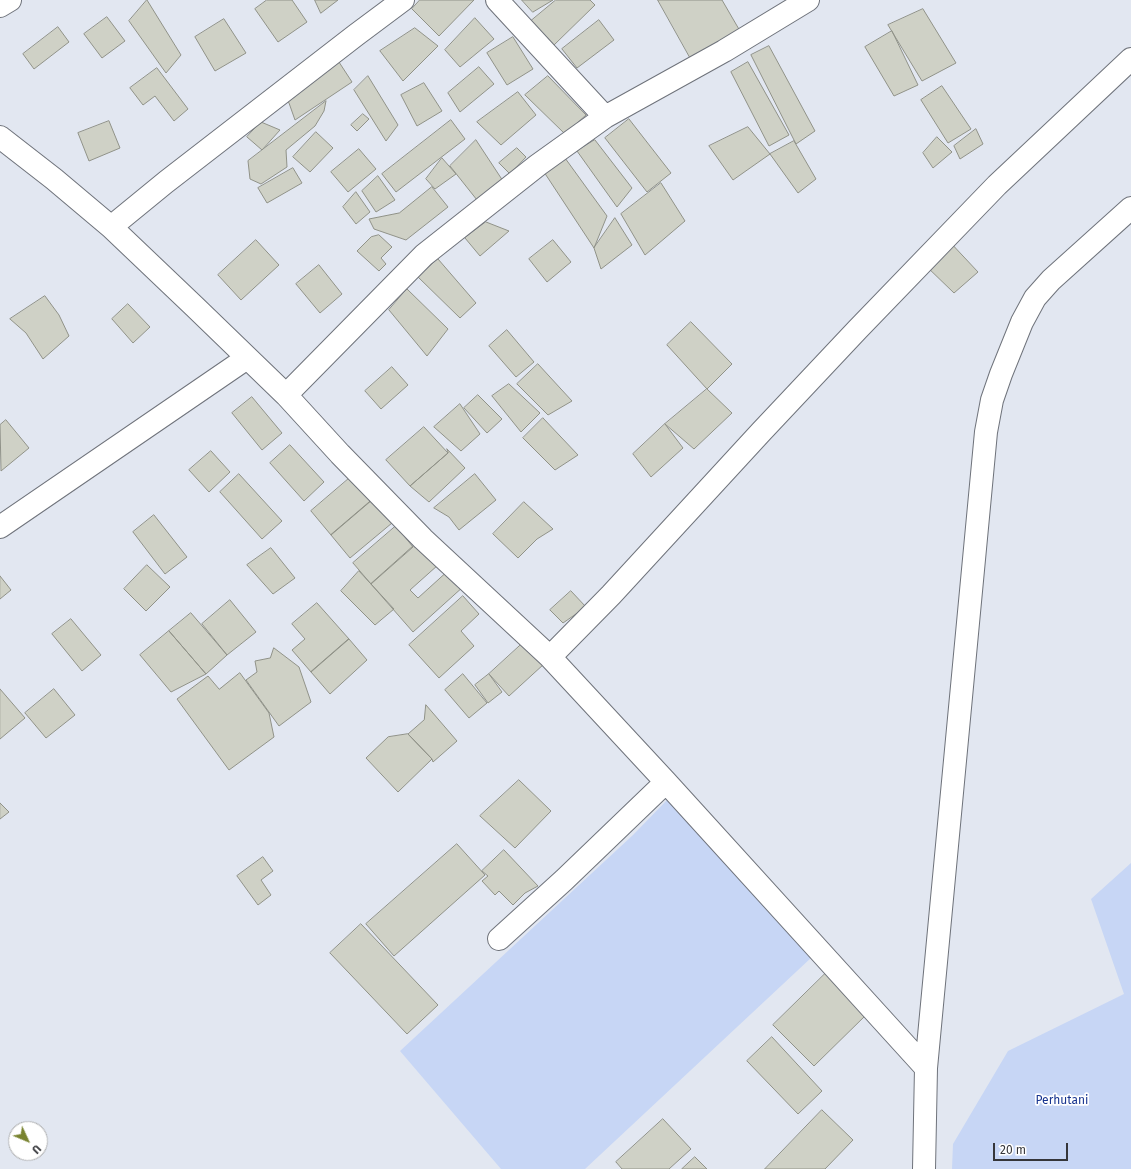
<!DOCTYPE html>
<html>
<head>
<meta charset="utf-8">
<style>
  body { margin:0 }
  #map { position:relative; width:1131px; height:1169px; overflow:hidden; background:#e2e7f1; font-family:"Fira Sans",sans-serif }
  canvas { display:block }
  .north { position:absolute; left:8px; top:1121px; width:40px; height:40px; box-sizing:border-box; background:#fff; border:1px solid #aeafb0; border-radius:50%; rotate:134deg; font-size:11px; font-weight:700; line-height:16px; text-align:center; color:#35363a }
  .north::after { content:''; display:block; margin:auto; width:14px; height:18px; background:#798330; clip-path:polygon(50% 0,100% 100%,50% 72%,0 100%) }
  .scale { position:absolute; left:993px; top:1143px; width:75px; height:18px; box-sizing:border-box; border:2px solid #35363a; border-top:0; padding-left:5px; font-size:12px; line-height:14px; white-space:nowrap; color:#35363a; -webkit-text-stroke:3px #fff; paint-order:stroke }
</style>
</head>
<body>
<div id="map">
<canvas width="1131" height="1169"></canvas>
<div class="north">U</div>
<div class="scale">20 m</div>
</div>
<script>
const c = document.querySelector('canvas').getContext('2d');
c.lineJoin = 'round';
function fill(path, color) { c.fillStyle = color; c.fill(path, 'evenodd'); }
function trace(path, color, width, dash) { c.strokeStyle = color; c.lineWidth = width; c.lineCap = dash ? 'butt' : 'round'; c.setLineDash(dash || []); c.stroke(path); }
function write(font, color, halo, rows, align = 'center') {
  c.font = font + ' "Fira Sans",sans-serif'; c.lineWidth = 3.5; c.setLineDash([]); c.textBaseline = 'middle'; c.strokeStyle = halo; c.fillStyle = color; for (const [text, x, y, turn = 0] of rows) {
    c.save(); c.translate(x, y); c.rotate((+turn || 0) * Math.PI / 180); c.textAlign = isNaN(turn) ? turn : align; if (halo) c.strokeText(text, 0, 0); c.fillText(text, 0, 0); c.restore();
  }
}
const green = new Path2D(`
  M668,799L812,957L585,1169H501L400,1051L633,835Z
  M1131,863V1169H952L953,1144L1008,1051L1124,994L1091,899Z`);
const building = new Path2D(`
  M147,0L181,55L166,73L129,21Z
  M267,0H292L307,22L278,42L255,9Z
  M315,0H338L321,13Z
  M420,0H474L439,36L412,9Z
  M522,0H553L533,12Z
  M556,0H590L595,5L554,45L531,21Z
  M658,0H722L740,31L691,59Z
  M923,9L956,63L922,81L888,25Z
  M107,17L125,41L102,58L84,34Z
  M475,18L494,39L460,67L445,50Z
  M224,19L246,53L215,71L195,37Z
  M599,20L614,40L577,68L562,49Z
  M58,27L69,42L34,69L23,54Z
  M415,28L438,46L403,81L380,51Z
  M892,31L918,85L894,96L865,47Z
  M513,37L533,69L507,85L487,53Z
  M769,46L815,131L796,144L751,55Z
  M337,59L352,82L295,120L289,103L284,95Z
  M748,62L789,135L769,146L731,72Z
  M479,67L494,84L460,112L448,93Z
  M157,68L188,109L174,121L155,96L143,105L130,88Z
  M368,76L398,125L386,141L354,90Z
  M548,76L586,115L565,134L525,95Z
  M424,83L442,111L417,126L401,95Z
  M942,86L971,129L948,143L921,100Z
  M518,92L536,115L501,145L477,122Z
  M326,101L324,111L315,126L286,150L287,167L261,184L250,179L248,161Z
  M363,114L369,119L357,131L351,125Z
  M629,119L671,173L647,192L605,138Z
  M451,120L465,139L396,192L382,174Z
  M109,121L120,148L89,161L78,133Z
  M261,122L280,130L262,150L247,137Z
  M748,127L770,154L733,180L709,146Z
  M976,129L983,144L960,159L954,146Z
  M316,132L333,148L310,172L293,157Z
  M937,137L952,152L933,168L923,153Z
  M476,140L503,181L477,200L450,166Z
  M595,140L632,188L617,207L577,151Z
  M794,141L816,179L798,193L770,154Z
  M517,148L526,157L510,174L499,163Z
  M359,149L376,169L348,192L331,172Z
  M442,158L456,174L435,189L426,179Z
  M565,158L607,216L594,248L544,172Z
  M293,168L302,183L267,203L258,188Z
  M378,176L395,200L376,212L362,191Z
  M661,183L685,221L645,255L621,214Z
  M432,187L448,207L406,240L374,229L369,219L399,213Z
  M356,192L370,212L356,224L343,207Z
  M615,218L632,245L601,269L594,248Z
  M486,222L509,231L480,256L465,238Z
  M379,235L392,247L381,258L386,264L379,271L357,251L371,237Z
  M256,240L279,265L241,300L218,275Z
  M553,240L571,262L547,282L529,259Z
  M948,240L978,272L954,293L924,264Z
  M438,259L476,303L460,318L418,277Z
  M319,265L342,294L320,313L296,284Z
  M407,289L448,329L427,356L389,310Z
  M45,296L59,315L69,336L43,359L26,333L10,319Z
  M128,304L150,327L133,343L112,319Z
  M691,322L732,364L707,389L667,345Z
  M507,330L534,362L516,377L489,346Z
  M538,364L572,401L548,415L517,384Z
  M392,367L408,385L381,409L365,391Z
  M509,384L540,413L521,432L492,396Z
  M707,389L732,413L694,449L665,424Z
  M478,395L502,419L487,433L464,408Z
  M252,397L282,433L262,450L232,413Z
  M460,404L480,434L461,451L434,427Z
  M543,418L578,455L555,470L523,438Z
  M6,420L29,448L1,471L0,425Z
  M665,424L683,448L651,477L633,454Z
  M424,427L448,453L410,486L386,460Z
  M290,445L324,482L304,501L270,463Z
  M447,449L465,468L429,502L410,486L448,453Z
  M211,451L230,472L209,492L189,470Z
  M239,474L282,521L262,539L220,492Z
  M475,474L496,500L459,530L449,517L434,508Z
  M352,476L372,500L331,535L311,511Z
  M372,500L392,523L350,558L331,535Z
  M524,502L553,529L537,539L518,558L493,534Z
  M154,515L187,557L165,574L133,532Z
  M396,526L413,547L371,584L353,563Z
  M418,542L438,565L410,590L418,598L450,569L464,586L413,632L371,584Z
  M271,548L295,578L273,594L247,565Z
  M147,565L170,587L146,611L124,589Z
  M359,571L394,609L375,625L341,591Z
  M0,576L11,590L0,599Z
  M571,591L586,607L563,623L550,610Z
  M463,596L479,614L461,631L474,646L439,678L409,645Z
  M230,600L256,632L227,655L202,624Z
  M317,603L349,639L311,672L292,650L305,639L292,624Z
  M191,613L227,655L206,674L169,631Z
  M71,619L101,655L82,671L52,634Z
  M169,631L206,674L171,692L140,655Z
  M349,639L367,660L330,694L311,672Z
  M524,642L544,664L509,696L489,674Z
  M274,648L299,667L311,702L279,726L246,680L257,672L255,661L270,658Z
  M240,673L269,713L274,737L229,770L177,699L208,676L219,689Z
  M463,674L487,703L469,718L445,690Z
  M489,674L502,692L488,703L475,685Z
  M0,689L25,718L0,739Z
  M54,689L75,715L46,738L25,713Z
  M426,705L457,741L433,762L432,759L408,734L424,720Z
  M408,734L432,759L398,792L366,758L388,737Z
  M519,780L551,811L515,848L480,816Z
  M0,803L9,812L0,819Z
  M457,844L485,875L394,956L366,924Z
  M504,850L538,886L525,893L513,905L499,891L495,895L482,881L488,876L482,871Z
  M263,857L273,871L261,880L271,895L258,905L237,876Z
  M361,924L438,1005L407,1034L330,953Z
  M826,973L867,1014L814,1066L773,1025Z
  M772,1037L822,1091L798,1114L747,1061Z
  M822,1110L853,1140L825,1169H765Z
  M663,1119L691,1149L669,1169H622L616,1162Z
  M695,1157L707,1169H682Z`);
const street = new Path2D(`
  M497,0L605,117
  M0,6L10,0
  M0,137L54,179L111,227L195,307L286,395L340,454L423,539L550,657L666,782L926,1068
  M111,227L166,182L356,35L403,0
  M286,395L424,255L538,165L605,117L724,51L808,0
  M0,527L247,358
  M550,657L611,595L761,432L857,330L997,185L1131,59
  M499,939L564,880L666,782
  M924,1169L926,1068L986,432L992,400L1001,374L1022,322L1035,298L1051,280L1131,208`);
const parkNames = [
  ["Perhutani",1062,1101]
];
fill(green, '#c7d6f5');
fill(building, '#cfd1c6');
trace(building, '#909288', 1);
trace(street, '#6f737b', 24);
trace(street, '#fff', 22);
write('12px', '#17348f', '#fff', parkNames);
</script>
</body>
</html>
